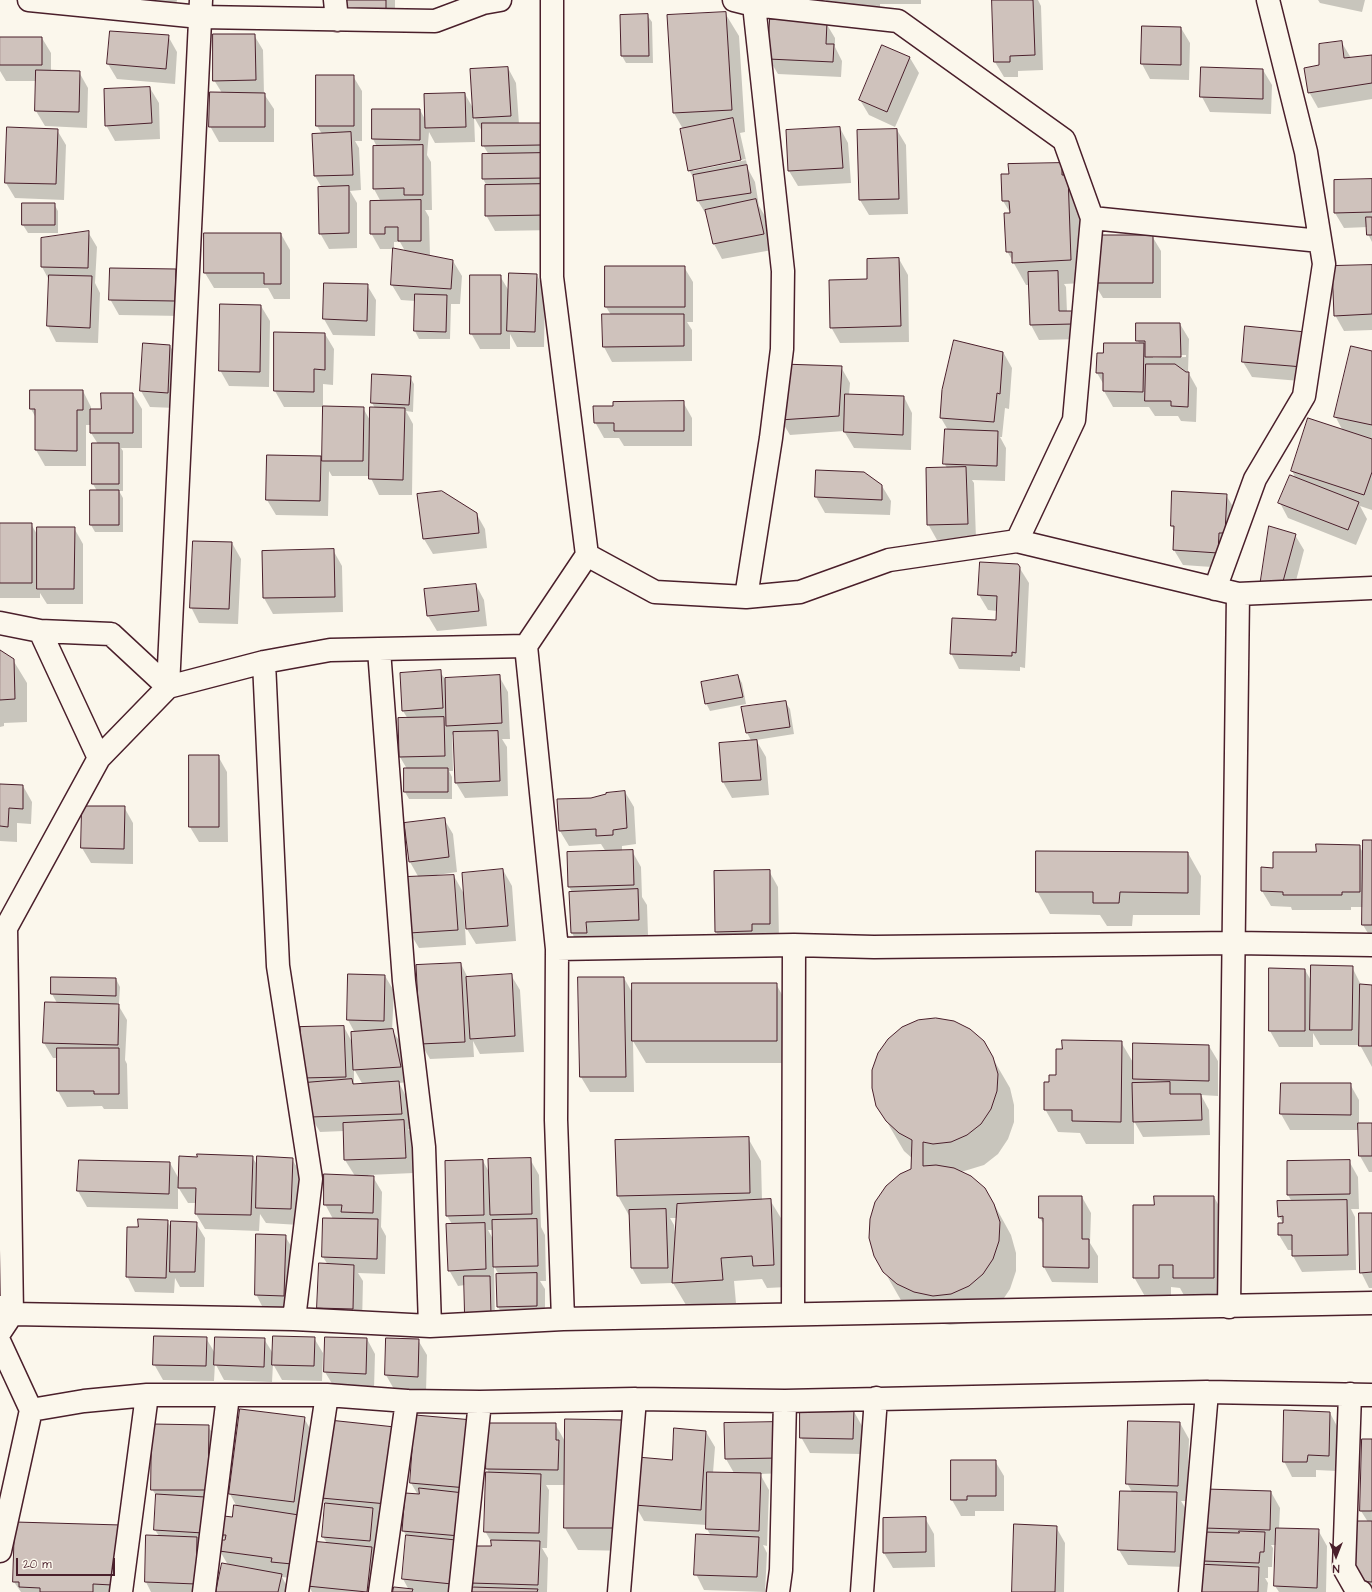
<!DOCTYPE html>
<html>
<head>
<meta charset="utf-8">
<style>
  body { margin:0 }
  #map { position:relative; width:1372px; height:1592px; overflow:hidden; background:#fbf7ec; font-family:"Architects Daughter",sans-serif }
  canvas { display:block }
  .north { position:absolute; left:1316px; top:1536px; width:40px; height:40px; -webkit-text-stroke:3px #fbf7ec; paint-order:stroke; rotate:180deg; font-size:11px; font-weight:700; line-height:16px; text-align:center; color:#4a1f2b }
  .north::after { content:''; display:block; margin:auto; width:14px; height:18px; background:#4a1f2b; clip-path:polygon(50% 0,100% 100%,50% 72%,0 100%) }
  .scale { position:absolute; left:16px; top:1558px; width:99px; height:18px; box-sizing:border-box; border:2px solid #4a1f2b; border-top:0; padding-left:5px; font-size:12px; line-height:14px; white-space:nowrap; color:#4a1f2b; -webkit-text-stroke:3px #fbf7ec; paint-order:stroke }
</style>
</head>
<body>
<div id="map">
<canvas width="1372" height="1592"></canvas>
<div class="north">N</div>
<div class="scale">20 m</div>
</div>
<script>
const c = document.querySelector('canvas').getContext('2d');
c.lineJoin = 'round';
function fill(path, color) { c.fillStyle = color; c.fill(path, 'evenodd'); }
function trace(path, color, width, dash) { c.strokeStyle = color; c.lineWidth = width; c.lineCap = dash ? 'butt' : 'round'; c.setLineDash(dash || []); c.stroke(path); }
const shadow = new Path2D(`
  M147,0H177L175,9L149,4Z
  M343,0H395V26Z
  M826,0H921V4H880V15H835Z
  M993,0H1038L1041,6L1043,70L1018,71V77H1004L995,62Z
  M1318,0H1365L1362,12L1320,3Z
  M725,13L739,36L745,132L740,133L748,169L755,182L759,206L765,216L772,250L722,259L714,244L707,216L698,201L695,181L689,170L683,129L674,113ZM746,159V160L693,171V169Z
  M647,15L652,22L653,63H626L622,56Z
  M826,23L835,38V47L842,61L841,77L778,74L769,59Z
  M1181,28L1190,43L1189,80L1150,79L1142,64Z
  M254,35L263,50L264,94L274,109V142H219L210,126L222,93L214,80Z
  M168,36L177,52L175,84L117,79L108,64Z
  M0,38H42L51,53V72H79L88,88L87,128L45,126L36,111L37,81H6L0,71Z
  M1342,43L1351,58L1372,56V99L1318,108L1309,92L1320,66Z
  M883,47L910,58L919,73L895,127L869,115L860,100Z
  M508,68L516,83L519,124H540L556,230L495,231L486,215L487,186L483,179L489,155L483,145V133L474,117L475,142L435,143L429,132L427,155L431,162L432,210H425L429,217L430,256L453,261L462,276L460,304H451L450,339H419L415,331V301L401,300L392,285L405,251L400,242H394V249H380L371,233L381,202L374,189L377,147L373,139L420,110L426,121L465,94L474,110Z
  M1263,70L1272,85L1271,114L1210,112L1202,97Z
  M353,76L362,91V141H355L359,148L361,190L350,191L357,203V248L329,249L320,233L322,188L315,176L313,135L322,134L317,126Z
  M150,88L159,103L160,139L115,141L106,125Z
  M840,128L848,143L851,183L798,186L789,171L787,131Z
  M57,130L66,145L64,200L15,198L6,183Z
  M897,130L906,145L908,214L869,215L860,200Z
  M1061,164L1081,199L1084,283L1064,284L1066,287L1067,312L1082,339L1039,340L1031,325L1029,285H1026L1007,251L1011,214L1003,201L1010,175Z
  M1372,180V242L1368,234V227L1344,228L1335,213Z
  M23,204H54L58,211V233H28L23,225Z
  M88,232L97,247L95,283L100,293L98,343L56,342L48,326L49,280L42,267V239Z
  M281,234L290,250V299H274L268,288H214L205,273Z
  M1152,236L1161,251V298H1103L1094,283Z
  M899,259L908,275L909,342L840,343L831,327L868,280Z
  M1372,266V330L1344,331L1335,315Z
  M606,267H684L693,282V322H687L692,330V361L612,362L604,347L611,315L606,307Z
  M175,270L184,285L183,316L119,315L110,299Z
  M536,274L545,290L544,347H517L510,334V349H480L471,333L500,276L509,291Z
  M325,284L367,285L376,300L375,336L333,335L324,319Z
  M261,306L270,321L269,387L229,386L220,370Z
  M1180,324L1189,339L1188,372L1197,388L1196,422L1181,421L1178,416H1155L1149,407H1113L1104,391V385L1097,373L1098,354H1104L1140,344L1137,340ZM1186,355V357L1153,358V356Z
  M275,333L325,334L334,349L333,385L323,384V407H284L275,391Z
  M144,344L170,346L179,361L176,408L150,407L141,391Z
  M1315,348L1312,382L1252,377L1243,362Z
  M1003,352L1012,368L1009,409L1005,408L1002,437H1000L1006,448L1005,481L972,480L974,483L976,539L937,540L928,524L947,468L944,463L948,430L941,418Z
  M1372,352V510L1360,506L1367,519L1356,545L1288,518L1280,503L1296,479L1292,471L1343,431L1335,416Z
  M841,367L850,383L849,395L904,397L912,413L911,450L854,448L844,431L790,435L781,420Z
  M410,377L414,384L413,412L406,411L413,424L412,495H379L370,476H332L329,471L328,516L276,515L267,500L320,457L323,462L324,407L363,408L371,422L375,408L372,403Z
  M83,391L91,407V410H102L133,394L142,409V448H121L123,451V491H119L123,498V532H95L91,525L97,491L93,484V444H98L91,433V425H86V466H45L36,450V418L31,409Z
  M683,402L692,418V446H624L619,438H604L595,422L614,407Z
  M817,471L882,486L891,501L890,515L825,513L816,497Z
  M1173,492L1226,495L1235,510L1226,568L1183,565L1174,550L1175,532L1172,526Z
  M418,495L476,513L485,529L487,548L433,554L424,539Z
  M0,524H31L38,536L74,528L83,544V604H47L40,593V598H0Z
  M1295,535L1304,550L1291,600L1270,601Z
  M232,543L241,559L238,624L199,623L191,607Z
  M333,550L342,566L343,612L273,614L264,598L263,552Z
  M1019,567L1029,583L1025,668L1020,667V671L959,669L951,653L997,621V611L988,610L979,595Z
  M476,585L484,600L487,626L437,631L428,616L425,590Z
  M0,651L13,660L27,683V722L4,723V726L0,727Z
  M440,672L445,679L499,676L508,692L510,739H502L507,747L508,796L465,798L456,783L455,738L452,734L453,771H449L452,777V799H409L405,792L407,769L400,757L399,719H408L403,711Z
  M738,676L742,683L746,704L710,711L706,703Z
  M785,702L790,709L794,734L756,740L766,757L769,795L732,798L723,782L720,744L752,742L747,733L743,708Z
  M218,756L227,772L228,842H199L190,827Z
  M0,785L23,786L32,802L31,824L17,823V842L0,841Z
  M625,792L634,807L636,844L622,846V851H632L641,867L642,897L647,905L648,935L594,937L595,948H580L572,933V892L569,887L568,853L606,852L601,844L569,846L560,831L591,799Z
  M124,807L133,823V864L91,863L82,848Z
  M444,819L453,834L457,872L437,875V877L454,876L464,894L503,870L512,886L516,941L476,944L467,929L466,909H464L466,945L419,948L410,933L419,878L410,862Z
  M1372,841V940L1363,925V907H1351V910H1292L1291,907L1271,906L1262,891L1274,869L1317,853L1359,846L1364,854Z
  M1188,853L1201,876L1200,915H1133L1132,926H1107L1100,915L1050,914L1037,891Z
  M769,871L778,887L779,940L725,947L716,932Z
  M461,964L468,978L511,975L520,990L524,1052L480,1054L473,1041L474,1057L430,1059L421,1044Z
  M1352,967L1361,985L1372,986V1067L1360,1045H1320L1313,1033V1047H1279L1270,1031V969L1305,970L1312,982Z
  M385,976L394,991L392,1030L402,1045L409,1082L399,1083L407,1098L410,1129H408L412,1136L414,1173L368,1175V1176L373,1177L382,1192L381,1227L386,1236L385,1274L358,1273L363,1281L362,1324L327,1323L318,1308L328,1265L323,1257L333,1219L325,1204L355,1176L345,1160L344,1131L320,1132L311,1117L303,1078L344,1027L352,1042L355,1033L348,1020ZM354,1069L363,1085H354Z
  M52,978L116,979L120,987L119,1003H117L127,1020L125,1060L127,1064L128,1109H104L102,1106L67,1107L58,1091V1058H53L44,1043L57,1003L52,994Z
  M579,978H624L633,994L776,984L789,1007V1063H646L633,1041L634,1092H590L581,1077Z
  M1121,1042L1134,1064L1209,1046L1218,1061V1096L1201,1095L1209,1110L1210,1135L1143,1137L1134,1121V1144H1086L1080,1133L1058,1132L1045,1109L1050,1083L1057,1076Z
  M992,1057L1010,1088L1014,1105V1122L1008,1139L998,1154L984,1165L961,1172L994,1204L1011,1235L1016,1253V1271L1010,1289L1000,1304L986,1316L969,1323L950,1325L932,1322L902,1302L875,1255L912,1170L913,1159L904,1151L877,1105Z
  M1282,1084H1350L1359,1100V1124H1372V1172H1369L1360,1156V1130H1290L1281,1114Z
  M748,1138L761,1161L762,1201L770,1200L784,1223L787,1287L767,1288L762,1279L734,1281L736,1303L686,1305L673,1283L641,1284L632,1268L631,1219L618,1196L616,1141ZM670,1218H677L676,1232H675L674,1225Z
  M252,1157L258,1166L292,1159L301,1174L300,1225L266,1223L260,1214L259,1231L205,1229L196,1214L197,1203H188L178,1187V1209L87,1207L78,1191L80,1161L170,1163L179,1179L198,1158Z
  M530,1159L539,1175L541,1227L545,1235L546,1281H540L545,1289V1321L507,1322L498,1307L499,1275L494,1266L495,1322L465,1285L458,1286L449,1270L452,1224L447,1216L483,1161L489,1172ZM488,1230H493V1239Z
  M1349,1161L1358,1177L1359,1209H1351L1355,1217L1356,1270L1302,1272L1293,1256V1250H1288L1279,1235L1283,1224L1279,1216L1292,1202L1288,1195Z
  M1082,1197L1091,1213L1090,1243L1098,1256V1283L1052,1282L1044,1267V1225L1040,1218Z
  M1214,1197L1227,1220V1301H1187L1180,1288L1171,1287V1300H1147L1134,1277L1155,1206Z
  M1372,1214V1288H1369L1361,1272Z
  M167,1221L172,1229L196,1223L205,1238L204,1287H180L175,1278L174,1293L135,1292L127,1276L139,1228Z
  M285,1236L294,1251L292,1311L264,1310L256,1294Z
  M206,1338L216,1355L264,1339L274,1355L314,1338L323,1353L322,1381L282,1380L273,1364L272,1382L224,1380L215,1363L214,1381L163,1380L154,1364Z
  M367,1339L375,1354L374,1389L334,1387L325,1372Z
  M387,1339L418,1340L427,1355L426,1392L395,1391L386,1375Z
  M853,1410L862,1426L861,1454L810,1453L801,1437Z
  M1330,1413L1338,1428L1337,1471L1316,1470V1477H1292L1284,1461Z
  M304,1418L317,1441L300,1579L282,1577L290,1592H217L228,1565L220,1551L226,1541L222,1535L233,1519L237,1507L230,1494Z
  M472,1421L461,1592H394L409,1590L403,1579L407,1537L403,1530L418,1495L411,1483Z
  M777,1423L786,1473L760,1474L769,1490L767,1546L763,1545L767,1553L765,1592L704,1590L696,1574L711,1536L707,1529V1525L644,1521L635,1505L634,1551L578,1550L565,1528V1485H546L549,1490L547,1548H542L548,1558L547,1592H472L475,1588L471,1583L491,1547L492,1543L485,1531L489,1473L487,1469V1424H555L566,1443L635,1478L673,1461L706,1432L715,1447L713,1473H734L726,1459Z
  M1180,1423L1189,1439L1187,1501H1181L1186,1509L1184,1567L1128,1565L1119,1550L1132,1492L1127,1483Z
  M208,1426L217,1441L204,1592H151L146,1582L147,1536H159L155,1530L157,1497L152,1489Z
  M394,1428L377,1592H312L308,1585L327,1543L323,1537L326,1504L322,1498Z
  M1372,1440V1592H1361L1368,1522L1361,1511Z
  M952,1461H995L1004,1476V1511H975V1516H961L952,1500Z
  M1271,1492L1280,1508L1279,1529L1318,1530L1327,1546L1326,1592H1279L1275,1586L1277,1545H1271L1273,1548L1272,1567H1268V1578H1265L1268,1583L1267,1592H1198L1207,1566L1204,1560L1208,1533L1205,1528Z
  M925,1518L934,1534L935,1567L893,1568L884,1553Z
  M1056,1527L1065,1543L1064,1592H1013Z
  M134,1549L133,1592H21L14,1582Z`);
const building = new Path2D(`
  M342,0H386V11L342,10Z
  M992,0H1033L1035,55L1010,56V62H994Z
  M726,12L732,110L673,113L667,15Z
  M648,14L649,56H621L620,15Z
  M770,19L827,22L826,44H834L833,62L768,59Z
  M1142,26L1181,27V65L1141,64Z
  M110,31L169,35L166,69L107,64Z
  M213,34H255L256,80L213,81Z
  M0,37H42V65H0Z
  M1342,41L1344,58L1372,55V83L1308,93L1304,68L1319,65V44Z
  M882,45L910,57L887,112L859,100Z
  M508,67L511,116L473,118L470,69Z
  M1201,67L1263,69V99L1200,97Z
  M36,70L80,71L79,112L35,111Z
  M316,75H354V126H316Z
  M150,87L152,123L105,126L104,89Z
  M210,92L265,93V127H209Z
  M465,93L466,127L425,128L424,94Z
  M372,109H420V140L372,139Z
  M733,118L741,160L688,171L680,129Z
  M482,123H541V145L482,146Z
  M7,127L58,129L56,184L5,183Z
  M840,127L843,168L788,171L786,130Z
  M897,129L899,199L859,200L857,130Z
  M351,132L353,175L314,176L312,134Z
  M423,145V195H404V188L373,189V146Z
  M544,153V178L482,179V154Z
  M1062,163V175H1068L1071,260L1012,263V252H1006L1004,213H1010L1009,201H1002L1001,174H1009L1008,164Z
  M747,165L751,193L697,201L693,175Z
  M1372,179V212L1334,213V180Z
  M547,184V215L485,216V185Z
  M349,186V233L319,234L318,187Z
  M756,199L764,234L713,244L705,210Z
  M421,200V241H398V227H385V234H370V201Z
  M22,203H55V225H22Z
  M1366,217H1372V235H1367Z
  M89,231L88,268L41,267V238Z
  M204,233H281V284H264V273H204Z
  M1093,235H1153V283H1093Z
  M393,248L453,260L451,289L391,285Z
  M899,258L901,326L830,328L829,280L867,279V259Z
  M1372,265V314L1334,316L1332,266Z
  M605,266H685V307H605Z
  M110,268L176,269L175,301L109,300Z
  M1058,271L1059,311H1073V324L1030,325L1028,272Z
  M509,273L537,274L535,332L507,331Z
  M49,275L92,276L90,328L47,326Z
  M470,275H501V334H470Z
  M324,283L368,284L367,321L323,319Z
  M415,294L447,295L446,332L414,331Z
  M220,304L261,305L260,372L219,371Z
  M602,314H684V346L603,347Z
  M1136,323H1180L1181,357H1145V341H1136Z
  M1245,326L1306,332L1303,367L1242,362Z
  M274,332L325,333V370L314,369V392L274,391Z
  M954,340L1003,352L1000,394L997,393L994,422L940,418L942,390Z
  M143,343L170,345L168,393L140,391Z
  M1104,343H1144L1143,392L1103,391V373H1096L1097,353H1103Z
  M1351,346L1372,351V425L1334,417Z
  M782,364L842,366L839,416L780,420Z
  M1146,364H1175L1186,372H1189L1188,407L1171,406V401H1145Z
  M372,374L411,376L409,405L371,403Z
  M30,390H83V410H77V451L35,450V409H30Z
  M101,393H133V433H90V409H101Z
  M845,394L904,396L903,435L844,432Z
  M684,401V431H614V423H594L593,406H613V402Z
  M323,406L364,407L363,461H322Z
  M370,407L405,408L403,480L369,479Z
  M1308,418L1372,439V472L1364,495L1291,471Z
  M945,429L998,431L997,466L943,464Z
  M92,443H119V484H92Z
  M267,455L321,456L320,501L266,500Z
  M966,467L968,524L927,525L926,468Z
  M816,470L864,472L882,485V500L815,497Z
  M1290,475L1359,502L1348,530L1278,503Z
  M90,490H119V525H90Z
  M442,491L477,513L479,533L423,539L417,494Z
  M1172,491L1227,494L1225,533H1219L1218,553L1173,550L1174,526H1171Z
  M0,523H32V583H0Z
  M1269,526L1296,534L1282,585L1260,586Z
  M37,527H75L74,589H37Z
  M193,541L232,542L229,609L190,608Z
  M334,549L335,597L263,598L262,551Z
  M980,562L1018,564L1020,567L1016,653L1012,652V656L950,654L952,618L996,620L997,596L978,595Z
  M476,584L479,611L427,616L424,589Z
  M0,650L14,659L15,699L0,700Z
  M441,670L443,708L402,711L400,673Z
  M500,675L502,723L446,726L445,678Z
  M738,675L743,697L705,704L701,682Z
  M786,701L790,727L746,733L741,707Z
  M444,717L445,756L399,757L398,718Z
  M498,731L500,781L455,783L453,732Z
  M757,740L761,780L722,782L719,743Z
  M189,755H219V827H189Z
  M404,768H448V792H404Z
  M0,784L23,785V809L9,808L8,827L0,826Z
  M625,791L627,828L613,830V835L596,836V829L559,831L557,799L591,798L606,794V793Z
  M82,806H125L124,849L81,848Z
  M445,818L449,857L409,862L404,823Z
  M1363,840H1372V925H1362Z
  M1316,844L1360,845V892H1342V895H1283V892L1261,891V867L1273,868V852H1316Z
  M633,850L634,885L568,887L567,852Z
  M1036,851L1188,852V893L1120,892L1119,903H1093V892H1036Z
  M503,869L508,926L466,929L462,873Z
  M770,870V924H752V931L715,932L714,871Z
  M454,875L458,930L409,933L406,877Z
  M638,889L639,920L586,922L587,933H571L569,892Z
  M461,963L465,1042L420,1044L416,965Z
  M1311,965L1353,966L1352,1030H1310Z
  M1269,968L1305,969V1031H1269Z
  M348,974L385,975L384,1021L347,1020Z
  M512,974L515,1036L470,1039L466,977Z
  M51,977L116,978V996L51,994Z
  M578,977H624L626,1077H580Z
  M632,983H777V1041H632Z
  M1360,984L1372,985V1046H1359Z
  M45,1002L119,1004L118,1045L43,1043Z
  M936,1018L954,1021L970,1029L984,1041L993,1057L998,1074L997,1091L991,1109L981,1124L967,1135L951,1142L933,1144L923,1142V1166L936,1165L954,1168L971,1176L985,1188L994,1204L1000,1222L999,1241L993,1259L983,1274L969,1286L951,1294L933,1296L914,1292L897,1284L883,1272L874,1256L869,1238L870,1219L875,1202L886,1186L900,1174L911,1169L912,1140L899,1133L886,1121L876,1106L872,1088V1070L878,1053L888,1039L902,1027L918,1020Z
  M344,1026L346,1077L302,1078L300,1027Z
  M393,1029L401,1067L353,1070L351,1032Z
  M1062,1040L1122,1041L1121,1122L1072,1121V1110H1044V1082H1049V1075H1056V1049H1062Z
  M1133,1043L1209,1045V1081L1133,1079Z
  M57,1048H119V1094H94V1091H57Z
  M352,1079L353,1084L399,1081L402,1114L310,1117L304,1083Z
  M1170,1082V1094H1201L1202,1120L1133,1122L1132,1083Z
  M1281,1083H1351V1115L1280,1114Z
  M404,1120L406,1158L344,1160L343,1123Z
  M1358,1123H1372V1156H1359Z
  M749,1137L750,1193L617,1196L615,1140Z
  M197,1154L253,1156L251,1215L195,1214L196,1188H178L179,1156L197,1157Z
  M257,1156L293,1158L291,1209L256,1208Z
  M531,1158L532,1214L490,1215L488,1159Z
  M79,1160L170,1162L169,1194L77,1191Z
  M483,1160L484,1215L446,1216L445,1161Z
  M1350,1160V1194L1287,1195V1161Z
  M324,1174L374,1176L373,1213L341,1212L342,1205H324Z
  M1039,1196H1082V1239H1089V1268L1043,1267V1218H1039Z
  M1154,1196H1214V1278H1173V1265H1159V1278H1133V1205H1154Z
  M771,1199L774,1265L753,1266L752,1256L721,1258L723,1280L672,1283L677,1204Z
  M1347,1200L1348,1255L1292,1256V1235H1278V1223H1283V1216L1278,1217L1277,1201Z
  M666,1209L668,1268H631L629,1210Z
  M1359,1213H1372V1272L1360,1273Z
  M323,1218L378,1219L377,1259L322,1257Z
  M138,1219L168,1220L166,1278L126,1277L127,1227H138Z
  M537,1219L538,1266L493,1267L492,1220Z
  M171,1221L197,1222L195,1272H170Z
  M485,1223L486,1269L448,1271L446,1224Z
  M256,1234L286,1235L284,1296L255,1295Z
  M319,1263L354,1265L353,1309L317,1308Z
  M537,1273V1306L497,1307L496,1274Z
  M464,1276H490L491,1315L465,1316Z
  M154,1336L207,1337L206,1366L153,1365Z
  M273,1336L315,1337L314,1366L272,1365Z
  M215,1337L265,1338L264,1367L214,1365Z
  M325,1337L367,1338L366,1374L324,1372Z
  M386,1338L419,1339L418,1377L385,1375Z
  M800,1408L854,1409L853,1439L800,1438Z
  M240,1409L305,1417L294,1502L229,1494Z
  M1284,1410L1330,1412L1329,1456L1308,1455L1307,1462H1283Z
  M415,1415L473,1420L467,1488L410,1483Z
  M565,1419L623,1420L622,1528H564Z
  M329,1420L395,1427L387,1504L321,1498Z
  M1128,1421L1180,1422L1178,1486L1126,1484Z
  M777,1422L778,1458L725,1459L724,1423Z
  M486,1423H556V1440H559L558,1470L486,1469Z
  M152,1424L209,1425L208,1490H151Z
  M674,1428L706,1431L701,1510L634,1505L637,1457L672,1460Z
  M1362,1439H1372V1511H1360Z
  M951,1460H996V1496H967V1500H951Z
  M486,1472L541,1474L539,1533L484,1532Z
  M707,1472L761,1473L759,1531L706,1529Z
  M419,1488L464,1493L460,1536L402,1531L405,1493L419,1494Z
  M1206,1489L1271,1491L1270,1530L1204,1528Z
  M1120,1491L1177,1492L1175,1552L1118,1550Z
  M156,1494L205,1497L203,1533L154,1530Z
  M325,1503L373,1508L370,1541L322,1537Z
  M234,1505L299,1515L292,1564L271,1562L272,1558L219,1551L221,1540H225L226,1535H221L224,1516L232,1517Z
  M926,1517V1552L883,1553V1518Z
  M1355,1521H1372V1582L1354,1581Z
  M15,1522L121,1525L120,1571H112V1585L93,1584V1592H40V1588L19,1587V1582H13Z
  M1014,1524L1057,1526L1055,1592H1012Z
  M1276,1528L1319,1529L1317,1588L1274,1586Z
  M1239,1531L1265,1532L1264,1552H1260L1259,1563L1203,1561L1204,1532L1239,1533Z
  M696,1534L759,1537L757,1577L694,1575Z
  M146,1535L197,1537L196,1584L145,1582Z
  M406,1535L456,1540L452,1584L402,1579Z
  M491,1540L540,1541L538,1585L470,1583L471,1546H491Z
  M311,1541L372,1547L367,1592L307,1586Z
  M222,1563L282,1574L278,1592H216Z
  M1198,1564L1259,1567L1258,1592H1197Z
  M394,1587L413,1589L412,1592H393Z
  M471,1587L538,1589L537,1592H471Z`);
const street = new Path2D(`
  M29,0L200,17L435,21L483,3L500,0
  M335,0L337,20
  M734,0L754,5L898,21L1064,140L1092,218L1320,241
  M1017,541L1074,420L1092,218
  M587,555L655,592L746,597L800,592L889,560L1017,541L1238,594
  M1215,589L1255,479L1304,396L1324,264L1306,152L1268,0
  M746,597L771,438L782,349L783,271L754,5
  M0,623L40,631L111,634L168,687
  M40,631L99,758
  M379,650L404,981L424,1147L430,1326
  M264,662L278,966L311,1179L294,1319
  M168,687L201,0
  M557,949L794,945L874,947L1234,943L1372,945
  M0,1307L12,1314L294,1319L430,1326L563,1319L556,1120L557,949L526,646
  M1229,1307L1238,594L1372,588
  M793,1313L794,945
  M563,1319L1372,1303
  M0,1332L12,1314L6,928L99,758L168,687L264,662L330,650L526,646L587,555L552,277V0
  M0,1343L31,1410L0,1551
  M1350,1394L1344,1568L1357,1591L1361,1592
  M31,1410L84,1401L147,1395H327L407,1401L480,1402L635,1399L785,1401L1207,1392L1372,1395
  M121,1592L147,1395
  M204,1592L228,1396
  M297,1592L327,1395
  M380,1592L407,1401
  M460,1592L480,1402
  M619,1592L635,1399
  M778,1592L781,1570L785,1401
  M862,1592L876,1398
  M1190,1592L1207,1392`);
fill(shadow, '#0003');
fill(building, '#cfc2bc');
trace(building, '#4a1f2b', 1);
trace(street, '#4a1f2b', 25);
trace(street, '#fbf7ec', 22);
</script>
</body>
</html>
